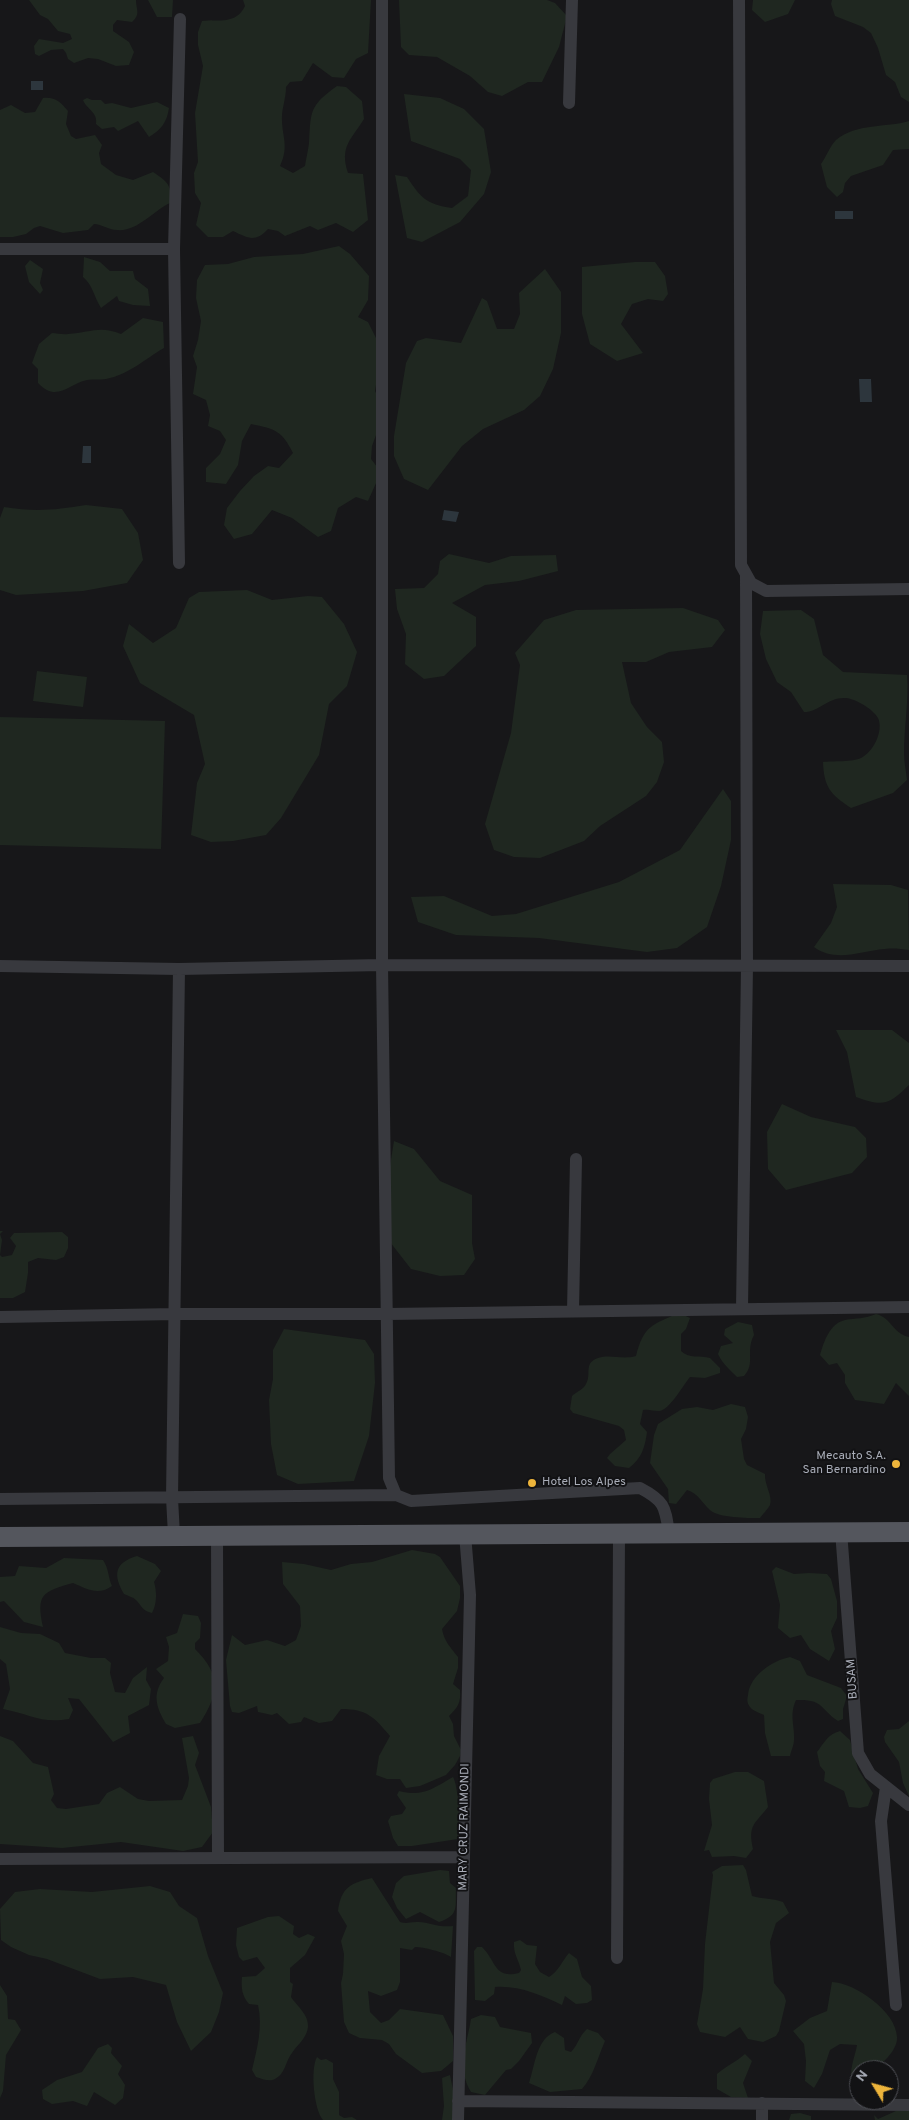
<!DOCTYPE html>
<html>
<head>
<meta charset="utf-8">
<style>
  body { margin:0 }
  #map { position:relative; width:909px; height:2120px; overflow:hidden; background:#171719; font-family:Overpass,sans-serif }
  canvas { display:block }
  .north { position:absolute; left:849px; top:2060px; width:50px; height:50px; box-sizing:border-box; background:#121214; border:1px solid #4f5056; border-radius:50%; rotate:307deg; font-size:14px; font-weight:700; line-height:20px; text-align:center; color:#aaaeb9 }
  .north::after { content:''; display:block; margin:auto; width:18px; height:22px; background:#edb43b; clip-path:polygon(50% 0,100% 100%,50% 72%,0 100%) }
</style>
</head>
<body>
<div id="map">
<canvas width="909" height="2120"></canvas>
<div class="north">N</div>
</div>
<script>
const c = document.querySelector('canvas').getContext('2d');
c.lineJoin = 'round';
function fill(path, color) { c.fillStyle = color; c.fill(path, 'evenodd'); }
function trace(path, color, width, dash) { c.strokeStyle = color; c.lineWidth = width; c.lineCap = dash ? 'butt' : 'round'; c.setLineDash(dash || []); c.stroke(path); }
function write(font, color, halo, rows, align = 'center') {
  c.font = font + ' Overpass,sans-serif'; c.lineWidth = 4; c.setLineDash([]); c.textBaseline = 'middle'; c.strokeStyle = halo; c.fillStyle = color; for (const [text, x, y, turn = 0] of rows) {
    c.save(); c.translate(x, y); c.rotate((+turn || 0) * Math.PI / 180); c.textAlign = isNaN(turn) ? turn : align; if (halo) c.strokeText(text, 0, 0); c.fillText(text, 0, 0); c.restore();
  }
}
const green = new Path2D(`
  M29,0H136C136,10 141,14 132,22L117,20L113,25V31L129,42L134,52L129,65L116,66L98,59L88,58L74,63L68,59L66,53L63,49L51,50L39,56L35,54L34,46L39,39L63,43L72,39L70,34L58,31L48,19L40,15Z
  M148,0H173L172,17H157Z
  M243,0H371L368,53L356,59L344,78L332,77L313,63L302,81L290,82L286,87C286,97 283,105 282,115C281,136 290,145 280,166L293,173L305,166C306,159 308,151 309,143C311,111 309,106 337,86L346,87L362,101L364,119C352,139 339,146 348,173L363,174L368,220L353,232L336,223L318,230L310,226L285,236L278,231L268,229C255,243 248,238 233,231L223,237H208L196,225L201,203L195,193L194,173L198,162L195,113L203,66L198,45V32L202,21C219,19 236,25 245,6Z
  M399,0H547L555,3L567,16L559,47L542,82H528L502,96L488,92L470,76L437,57L409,55L401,47Z
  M753,0H795L788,14L765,22L752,10Z
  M832,0H909V102L901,97L895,82L886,75L878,48L871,33L863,27L835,16L831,4Z
  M404,94L440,98L464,109L484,129L491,172L484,194L460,222L422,242L407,238L395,175L407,177C421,198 426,204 452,208L468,196L471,170L460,159L411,141Z
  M43,98C56,97 60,102 68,111L66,124L71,136L76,139L95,135L102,145L99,153L101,164L116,175L133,180L153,172C168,182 172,185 170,203C153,211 137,232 117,230C108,230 102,224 94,224L88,230L63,233L40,226L34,228L26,234L13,237H0V110L11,105L25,113L35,112Z
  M87,98L92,100H101L105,104L112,103L131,108L157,102L169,108C167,122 161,130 149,137L138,121L118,131L114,127L102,129L96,124C98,112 87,110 83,100Z
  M909,121V149L893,150L883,165L851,176L845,183L843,192L837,197L827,187L821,164C826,157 830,146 836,140C857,123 885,128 909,121Z
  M339,246L350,254L369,276L368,300L358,317L368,322L376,338L381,355L375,391L381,403L379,427L372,446L371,459L381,472L368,501L356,497L338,508L331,531L318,537L292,518L272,510L252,534L234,539L224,525L227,508L240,491L254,476L268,466L279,468L293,453C282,431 276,429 251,424L242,441L238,465L226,484L206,482V468L220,454L226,440L220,431L208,426L210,415L206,400L193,394L197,367L193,356L198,340L201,321L196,298L197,280L205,265L228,264L254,257L303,254Z
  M84,257L100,262L110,271H133L135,279L148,289L150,306L133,305L119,301L117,296L101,308C94,297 93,285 83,277Z
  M30,260L43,269L40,283L43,290L40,294L29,282L25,266Z
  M635,262H655L665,276L668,294L663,301L648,299L632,304L621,324L643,353L617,361L590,344L582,314V267Z
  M545,269L561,292V333L553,369L540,396L524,410L483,429L462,446L428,490L404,479L394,456V436L406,363L417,341L426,338L461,343L482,298L487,301L497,329H514L520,314L519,293Z
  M143,318L163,322L164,348C145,359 128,375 106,379C100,380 93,379 87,380C68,384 57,403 38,383V369L32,363L39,344L52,333C57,333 63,335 68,334C90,333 99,325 121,334Z
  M86,505L122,509L138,533L143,560L127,583L83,591L16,595L0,590V518L4,507C35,512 56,510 86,505Z
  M449,554L489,563L511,556L556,555L558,571L519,581L485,585L452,603L476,617V646L444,676L424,679L405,664L406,634L397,609L395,589L424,588L438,574L440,561Z
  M247,590L272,600L308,596L322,597L344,624L357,652L347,686L329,704L319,755L281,818L266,835L233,841L211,842L191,835L197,783L205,764L194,715L140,683L123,646L129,624L153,643L176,628L189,598L199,592Z
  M683,608L718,620L725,630L712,647L669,652L646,662H622L631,703L647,727L662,742L664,762L657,782L646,796L600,826L584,841L540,858L514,857L494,850L485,824L511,733L520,665L515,653L544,620L576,610Z
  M801,610L814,619L823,655L843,672L907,675C909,701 904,727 904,753C904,762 906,771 907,780L893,793L851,808C830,794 824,787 823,762C832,761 853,762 861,758C873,752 884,731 878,718C873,709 856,699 846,698C827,697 820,712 804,712L791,692L777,682L766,659L760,634L763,611Z
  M37,671L87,677L83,707L33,701Z
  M0,717L165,721L161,849L0,845Z
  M723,789L731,801V840L721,886L707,927L677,948L647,952L539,938L456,935L418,922L411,897L444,896L492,916L516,914L619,882L680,850Z
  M833,884L891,885L908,890L909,950C901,949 893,948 885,949C860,951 836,963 814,947L831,923L837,907Z
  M836,1030H892L909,1043V1085C889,1105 883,1107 856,1097L847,1052Z
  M782,1104L811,1117L855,1127L866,1138L867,1157L852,1173L786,1190L768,1169L767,1132Z
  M394,1141L414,1149L440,1181L472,1195V1243L475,1259L464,1275L440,1276L411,1269L390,1242L384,1203Z
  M0,1231H3L0,1234L2,1240L0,1255L2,1257L12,1255L16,1246L10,1238L14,1233L62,1232L68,1237V1248L64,1257L56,1260L38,1258L28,1262V1273L25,1292L13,1298H0Z
  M679,1313L690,1318L686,1329L681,1334V1351C689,1359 700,1355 710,1358L720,1368V1373L705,1378L690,1377C684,1384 669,1411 659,1411C653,1411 649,1409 643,1410L640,1424L647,1432C645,1447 642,1458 629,1468L615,1466L607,1458L610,1454L626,1440L624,1430L619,1426L573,1413L570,1409L572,1396C576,1392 584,1389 586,1384C592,1374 583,1363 598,1358C611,1354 622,1360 636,1356C644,1325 652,1325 679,1313Z
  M876,1314C892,1318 892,1333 909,1337V1396L896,1383L884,1404L855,1400L845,1383V1375L837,1363L829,1365L820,1355C824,1342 829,1324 845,1320C856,1318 865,1319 876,1314Z
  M738,1322L752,1325L754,1335C745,1352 756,1363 744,1376L737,1377C730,1370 722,1363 718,1354L721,1346L733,1343L724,1335L725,1329Z
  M284,1329L365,1340L374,1354L375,1383L369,1436L354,1481L298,1484L277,1475L271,1444L269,1400L273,1379V1350Z
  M731,1404L745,1407L748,1417L746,1429L741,1439L744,1459L747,1465L765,1474C764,1484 773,1496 770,1505C768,1509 762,1515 760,1518C747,1518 719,1518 710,1510C702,1503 698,1493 687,1490L676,1504L669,1503L668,1489L650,1463L654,1435L658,1424L682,1409L697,1407L713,1410Z
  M412,1550L435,1554L440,1557L460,1586V1598L457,1611L442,1629C444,1641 451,1648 458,1657V1668L453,1684L460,1690C461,1703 458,1707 449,1716L453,1724L454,1736L461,1750L460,1756L455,1765L446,1775L420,1786L406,1788L400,1779H387L376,1775L379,1756L390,1736C374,1717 367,1709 341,1709L332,1721L319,1723L304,1717L301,1722L289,1724L277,1713L272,1715L258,1712L257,1706L239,1713L232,1712L230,1706L226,1660L232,1635L245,1645L267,1640L285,1646L296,1640L301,1626L300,1606L283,1584L282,1562L304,1564L331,1570L351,1564L372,1562Z
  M137,1556L155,1564L161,1571L154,1582C157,1592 157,1604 152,1613C142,1611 142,1606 136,1600C133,1597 128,1596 124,1594C113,1575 114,1563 137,1556Z
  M64,1558L103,1560C109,1569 108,1577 112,1586C98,1596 87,1589 73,1583C42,1592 36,1594 43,1627L24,1622L4,1601L0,1602V1577L15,1576L19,1566L46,1568Z
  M776,1567L794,1574L809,1573L827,1574L831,1579L837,1601V1618L831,1631L835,1649L829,1661L810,1649L801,1635L790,1638L778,1628L780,1605L772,1571Z
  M183,1614L198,1616L201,1623L200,1638L195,1643V1649C221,1674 219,1694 200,1723L175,1728L166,1724C156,1707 152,1694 164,1678L156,1669L168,1661L169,1647L166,1637L177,1633Z
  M0,1627L21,1633L40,1634L59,1643L65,1653L91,1658H105L111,1663L110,1673L115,1692L125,1693L133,1678L147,1667L146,1680L151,1689L149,1705L128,1716L130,1733L113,1742L79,1699L68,1698L73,1710L69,1719C41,1724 30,1714 3,1709L10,1689L6,1664L0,1659Z
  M790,1657L800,1661L807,1675L841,1688L847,1696L843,1709V1719L838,1721C819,1708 824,1699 796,1700C789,1715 795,1726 794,1740C794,1745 791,1751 790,1756H771L765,1733L764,1715C760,1713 753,1711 750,1707C747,1703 747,1700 748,1695C750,1676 771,1661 790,1657Z
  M909,1721V1796L903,1783L899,1762L885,1742L884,1737L887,1730L899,1729Z
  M840,1731L850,1740L858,1769L873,1793L868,1806L860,1808L849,1807L844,1791L824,1781L825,1772L820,1766L817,1752C824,1743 828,1734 840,1731Z
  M0,1736L13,1741L33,1763L48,1767L54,1794L51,1800L57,1808L66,1809L99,1804L107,1793L120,1787L138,1799L149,1801L182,1800L188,1786L189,1778L182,1738L193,1736L199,1753L195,1765L211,1807L213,1832L202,1847L183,1851L121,1842L62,1848L0,1844Z
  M735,1772H748L764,1781L768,1807C754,1825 748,1825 753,1849L746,1858L734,1856L712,1857L709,1850L704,1851L712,1825L709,1799L710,1783L713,1779Z
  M453,1777C458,1785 460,1820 462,1832L458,1839L412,1846H398L393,1838L388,1821L391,1816L402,1814L406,1808L397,1795L399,1791C423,1797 432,1789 453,1777Z
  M743,1865L746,1870L752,1896C763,1899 772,1898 783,1902L789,1913L776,1923L770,1942L774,1983L784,1995L786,2001L779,2031L776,2036L763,2042L748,2039L740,2027L725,2037L700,2032L697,2024L703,1989L705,1944L713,1875L712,1872L722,1866Z
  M440,1870L449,1871L450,1883L456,1888C455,1906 460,1915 439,1922L420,1912L406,1919L397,1908L392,1897L396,1883L404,1876Z
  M372,1878L400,1922C407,1924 409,1922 416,1922C429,1921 436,1928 453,1926L451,1957C444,1952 423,1947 415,1947L412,1950L400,1948V1982L397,1990L381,1996L368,1991L370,2012L381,2023L389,2020L400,2009L443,2015L453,2036V2061L441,2071L422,2073L396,2054L389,2044L382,2040L360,2038L349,2033L344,2022L341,1983L343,1974L344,1954L341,1941L347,1926L338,1911C341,1887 351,1883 372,1878Z
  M150,1886L170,1892L179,1906L197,1918L208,1956L223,1993L219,2012L211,2032L191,2051L177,2022L166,1985L133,1977L100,1979L47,1959L29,1955L11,1947L1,1940L0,1909L15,1892L40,1889L92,1892Z
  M279,1916L294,1926L293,1934L299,1938L308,1934L315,1937L305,1955L290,1968V1982L293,1984L291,1997C297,2006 309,2015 308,2027C307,2038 297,2045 292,2053C285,2062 286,2073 275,2079C270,2082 262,2079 256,2077L252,2070C257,2049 263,2027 258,2005L249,2004C242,1996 241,1988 242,1977L256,1976L265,1968L257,1957L243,1961L239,1957L236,1945L237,1928L268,1917Z
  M520,1940L527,1945L537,1946L535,1964L540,1972L549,1977C558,1972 562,1961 569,1953L577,1959L582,1977L591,1986L592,2000L587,2003L576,2004L565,1996L562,2005C541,1995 518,1985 495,1987L494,1994L485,2001L475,2000L474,1951L477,1947H482C497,1962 494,1979 519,1973L521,1970C519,1960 513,1954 514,1942Z
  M832,1982C855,1983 896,2011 897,2037C898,2046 889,2057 882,2063L883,2070H859V2089C844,2078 855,2059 857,2045L840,2044L830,2050L822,2074L814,2088L805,2081L806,2061L804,2044L793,2031L810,2018L827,2011Z
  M0,1985L7,1996L8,2019L15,2020L21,2030L6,2055L3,2091L0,2098Z
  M481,2015L495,2017L500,2027L531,2033L532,2043L519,2061L511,2069L506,2070L485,2095L471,2092C456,2067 467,2045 471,2019Z
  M587,2029L598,2033L605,2041C597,2059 594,2075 582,2089L550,2092L529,2083C535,2066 536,2039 555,2032L564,2038L565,2050L571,2052C578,2045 579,2036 587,2029Z
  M108,2044L112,2048L111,2053L122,2066L118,2074L125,2085L123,2098L115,2105L94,2092L87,2106L73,2101L52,2104L43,2099L42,2090L57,2080L82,2072L98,2048Z
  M745,2054L752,2061L743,2083L748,2098L731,2097L717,2089V2074C726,2066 736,2062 745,2054Z
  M317,2057L321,2060L326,2059L333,2063V2079L339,2092V2115L344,2118L352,2117L357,2120H323C314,2110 310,2069 317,2057Z
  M450,2075L453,2090V2120H442L444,2106L442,2078Z
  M896,2111H909V2120H875L874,2115L878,2119Z
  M800,2113L811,2116V2120H789L791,2114Z`);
const water = new Path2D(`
  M31,81H43V90H31Z
  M835,211H853V219H835Z
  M859,379H871L872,402H860Z
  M83,446H91V463H82Z
  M444,510L459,512L456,522L442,520Z`);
const minor = new Path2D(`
  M382,0V965L389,1478L396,1495L411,1501L640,1488C665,1501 665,1507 669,1533
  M739,0L741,565L751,583L766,591L909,589
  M569,103L572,0
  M0,249H174
  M179,563L174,249L180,19
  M0,966L179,969L382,965L909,966
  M742,1308L747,966L746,575
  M573,1311L576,1159
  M0,1317L176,1314H388L909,1307
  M0,1499L396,1495
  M841,1531L858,1753L870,1774L909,1805
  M174,1535L172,1498L179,969
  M217,1535L218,1858
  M886,1787L881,1821L896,2005
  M0,1859L464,1857
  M617,1958L619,1534
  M458,2101L909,2105
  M458,2120L470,1595L465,1534
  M762,2120V2103`);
const primary = new Path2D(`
  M0,1537L909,1532`);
const markers = [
  [896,1464,5,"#edb43b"],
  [532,1483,5,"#edb43b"]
];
const poiNames = [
  ["Mecauto S.A.",886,1457],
  ["San Bernardino",886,1471],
  ["Hotel Los Alpes",542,1483,"left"]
];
const streetNames = [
  ["BUSAM",853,1679,-94],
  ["MARY CRUZ RAIMONDI",465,1827,-89]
];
fill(green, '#1f2720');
fill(water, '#2d363d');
trace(minor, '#38393e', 12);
trace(primary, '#54565d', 20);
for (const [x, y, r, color] of markers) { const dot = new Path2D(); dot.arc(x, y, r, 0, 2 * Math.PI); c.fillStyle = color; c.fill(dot); trace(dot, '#121214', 2); }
write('12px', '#aaaeb9', '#121214', poiNames, 'right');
write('12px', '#aaaeb9', '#121214', streetNames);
</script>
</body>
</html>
